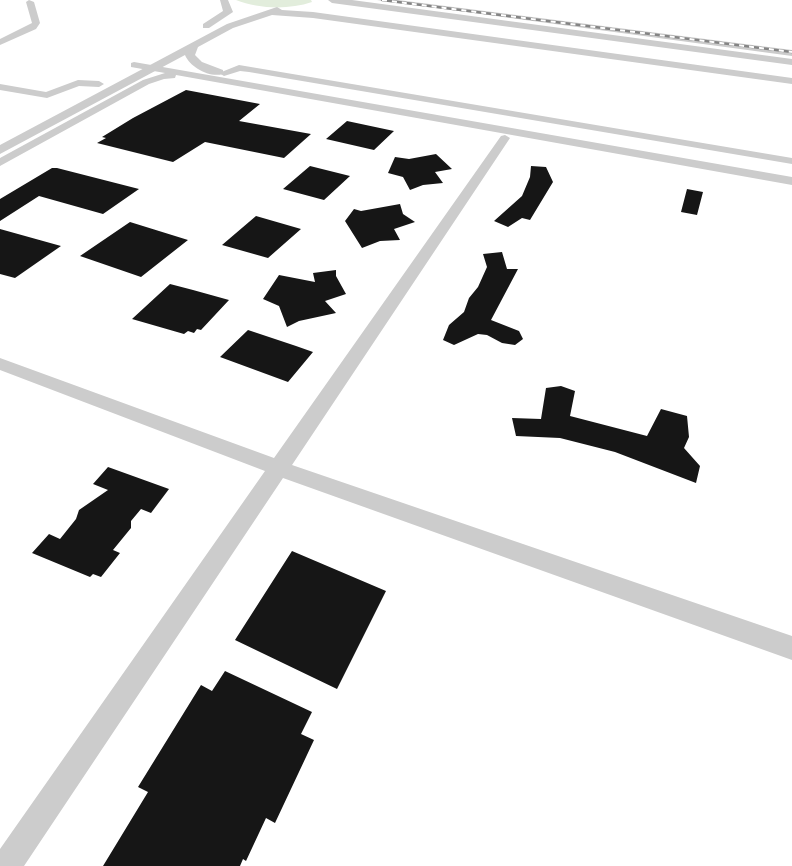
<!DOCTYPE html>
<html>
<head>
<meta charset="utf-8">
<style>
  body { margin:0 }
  canvas { display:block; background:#fff }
</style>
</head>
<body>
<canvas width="792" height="866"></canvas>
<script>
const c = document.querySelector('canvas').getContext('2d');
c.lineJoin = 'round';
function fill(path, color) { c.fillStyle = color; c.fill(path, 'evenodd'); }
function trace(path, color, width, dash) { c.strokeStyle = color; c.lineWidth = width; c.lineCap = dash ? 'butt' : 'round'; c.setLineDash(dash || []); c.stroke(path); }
const green = new Path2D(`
  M236,0H311L312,2C288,10 259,9 236,0Z`);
const building = new Path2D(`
  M186,90L260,104L239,121L311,134L284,158L205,142L173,162L97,143L106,138L102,137L133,118Z
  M347,121L394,131L374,150L326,139Z
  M436,154L452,169L435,172L443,183L423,185L410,190L403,177L388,173L395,157L409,159Z
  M310,166L350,176L324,200L283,189Z
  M531,166L546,167L553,182L530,220L522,218L508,227L494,221L522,196L530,177Z
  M52,168H57L139,189L103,214L39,196L0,221V199Z
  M687,189L703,192L697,215L681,212Z
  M400,204L403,214L415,222L394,229L400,240L380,241L362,248L345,221L354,209L361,211Z
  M256,216L301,229L268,258L222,245Z
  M130,222L188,240L141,277L80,256Z
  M0,229L61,246L15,278L0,274Z
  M502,252L507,269H518L491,320L519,331L523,339L515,345L502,343L487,335L478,334L454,345L443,340L449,325L464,312L469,298L478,287L487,267L483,254Z
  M336,270V276L346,294L325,301L336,313L299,321L287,327L279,306L263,299L279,275L315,282L313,273Z
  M170,284L193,290L229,300L201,330L197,329L194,333L188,331L184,334L132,319Z
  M248,330L296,346L313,352L288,382L220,357Z
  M561,386L575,391L570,416L647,436L661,409L687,416L689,437L684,448L700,466L696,483L615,452L560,438L516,436L512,418L541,419L546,388Z
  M108,467L169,489L151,513L141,509L131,521V528L113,550L120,553L101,577L93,574L90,577L32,553L49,534L60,539L76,519L79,510L108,490L93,484Z
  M292,551L386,591L337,689L235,640Z
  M225,671L312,712L301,734L314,740L275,823L266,818L246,861L243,859L240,866H103L148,792L138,787L201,685L212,691Z`);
const minor = new Path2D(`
  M29,0L34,2L40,23L36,29L0,45V39L32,23L26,2Z
  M377,0H398L792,50V56Z
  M134,62L792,177V185L176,75L175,78L164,79L149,84L0,166V158L143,80L165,73L131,67V63Z
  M239,65L792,158V164L249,72L240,71L224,76L219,73Z
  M78,80L99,81L104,84L99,87L79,86L47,98L0,90V84L46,92Z
  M505,135L510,138L292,465L792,636V660L283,478L24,866H0V849L265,471L0,370V358L274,458L501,136Z`);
const tertiary = new Path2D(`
  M220,0H228L233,12L209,28H203V24L223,11Z
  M328,0H352L792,59V65L332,3Z
  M277,7L282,10L313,12L792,78V84L313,18L272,15L233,28L198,47L195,55L202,62L223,70V74C209,78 190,67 185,55L0,154V145L227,24Z`);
const rail = new Path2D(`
  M382,0L792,52`);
fill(green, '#e2eddc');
fill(building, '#161616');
fill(minor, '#ccc');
fill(tertiary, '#ccc');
trace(rail, '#848484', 2.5);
trace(rail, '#fff', 2, [5]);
</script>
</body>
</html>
